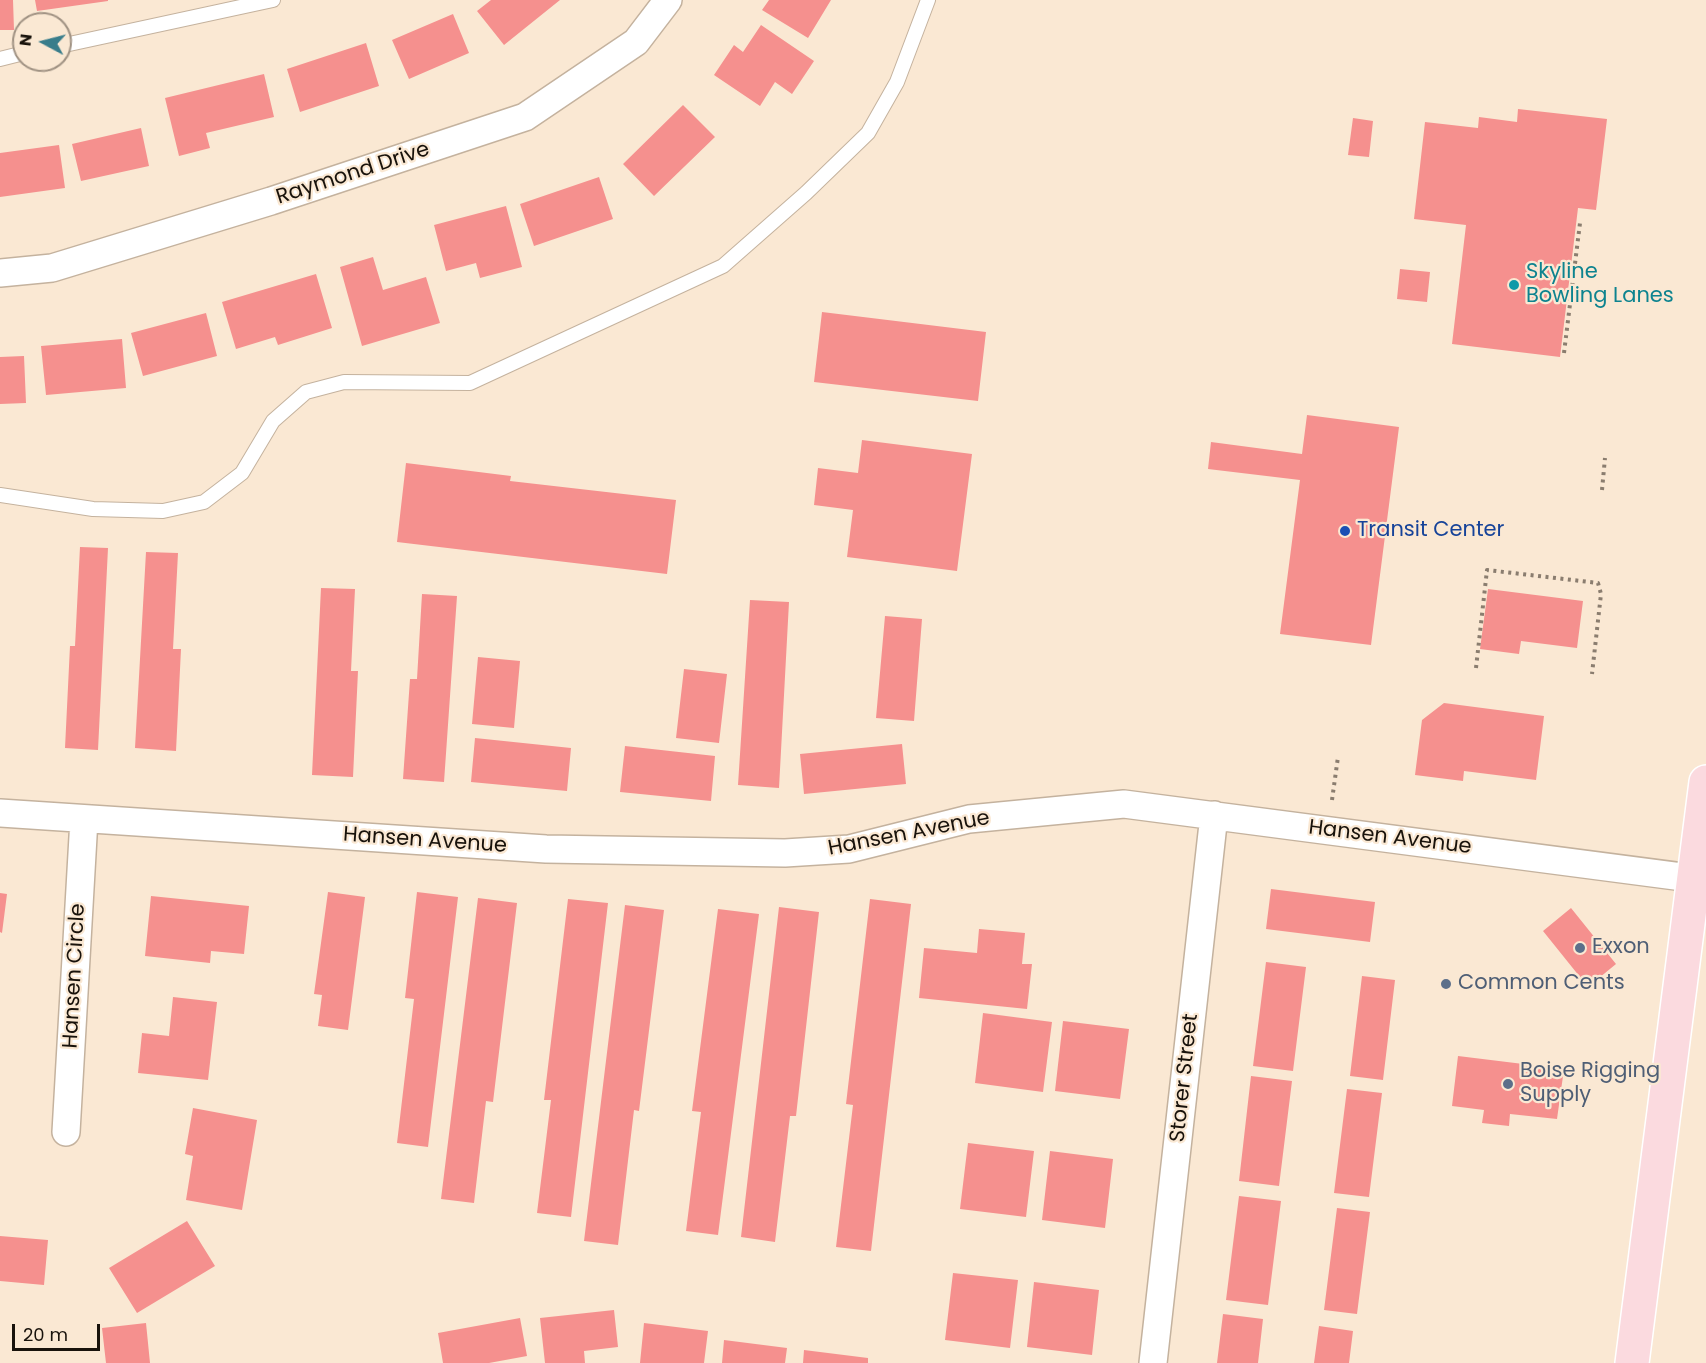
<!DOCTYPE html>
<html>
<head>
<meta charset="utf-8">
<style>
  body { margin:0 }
  #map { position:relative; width:1706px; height:1363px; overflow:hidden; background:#fae8d3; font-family:Poppins,sans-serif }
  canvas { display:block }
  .north { position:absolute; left:12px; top:12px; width:60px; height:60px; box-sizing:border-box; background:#fae8d3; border:2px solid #a09283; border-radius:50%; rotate:277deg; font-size:16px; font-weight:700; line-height:24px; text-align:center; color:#18120b }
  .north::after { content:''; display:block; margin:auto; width:21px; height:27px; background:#397d8b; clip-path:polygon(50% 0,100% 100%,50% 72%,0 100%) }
  .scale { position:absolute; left:12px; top:1324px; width:88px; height:27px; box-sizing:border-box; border:3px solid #18120b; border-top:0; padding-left:8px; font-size:18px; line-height:21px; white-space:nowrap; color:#18120b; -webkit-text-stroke:4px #fae8d3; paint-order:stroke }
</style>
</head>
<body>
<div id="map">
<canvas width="1706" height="1363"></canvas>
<div class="north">N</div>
<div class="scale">20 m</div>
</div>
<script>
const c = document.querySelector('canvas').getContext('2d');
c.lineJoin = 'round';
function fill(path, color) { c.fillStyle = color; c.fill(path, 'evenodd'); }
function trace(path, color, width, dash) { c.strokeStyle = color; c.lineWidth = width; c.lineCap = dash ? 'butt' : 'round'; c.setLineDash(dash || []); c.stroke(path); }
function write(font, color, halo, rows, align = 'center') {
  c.font = font + ' Poppins,sans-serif'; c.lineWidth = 4.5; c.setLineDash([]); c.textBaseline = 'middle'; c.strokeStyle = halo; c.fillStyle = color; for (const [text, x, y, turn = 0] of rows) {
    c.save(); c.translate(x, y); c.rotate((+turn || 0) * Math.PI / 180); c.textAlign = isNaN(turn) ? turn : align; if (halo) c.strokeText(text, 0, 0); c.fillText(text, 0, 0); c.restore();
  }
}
const building = new Path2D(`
  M0,0H13L14,30H0Z
  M35,0H108V1L37,11Z
  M491,0H560L504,45L477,11Z
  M769,0H831L808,38L762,10Z
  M453,14L469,53L409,79L392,40Z
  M761,25L814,61L792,94L775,82L760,106L714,75L734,45L743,52Z
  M366,43L379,86L300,112L287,69Z
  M264,74L274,117L206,133L210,148L179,156L165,98Z
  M683,105L715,137L654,196L623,164Z
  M1518,109L1607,119L1596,210L1578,208L1560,357L1452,344L1466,225L1414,219L1425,122L1478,128L1479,117L1517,122Z
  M1353,118L1373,121L1369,157L1348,155Z
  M141,128L149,166L81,181L72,144Z
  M59,145L65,188L0,197V153Z
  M599,177L613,219L534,246L520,204Z
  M506,206L522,267L480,278L476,263L446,271L434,225Z
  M373,257L383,290L426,277L440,323L362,346L340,267Z
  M1400,269L1430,272L1427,302L1397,299Z
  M316,274L332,328L278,345L275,337L236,349L222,302Z
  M822,312L986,332L978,401L814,382Z
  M206,313L217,356L143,376L131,333Z
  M122,339L126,388L46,395L41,346Z
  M24,356L26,403L0,404V357Z
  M1307,415L1399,427L1371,645L1280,634L1300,480L1208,469L1211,442L1302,454Z
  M862,440L972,454L957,571L847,557L853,510L814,505L818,468L858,473Z
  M406,463L511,476L510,481L676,500L667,574L397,542Z
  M80,547L108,548L98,750L65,748L70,646H75Z
  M146,552L178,553L173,649H181L176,751L135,748Z
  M321,588L355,589L351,671H358L353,777L312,775Z
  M1488,589L1583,601L1577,648L1521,641L1519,654L1480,649Z
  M422,594L457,596L444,782L403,779L410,679H417Z
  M750,600L789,602L779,788L738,785Z
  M885,616L922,619L914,721L876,718Z
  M478,657L520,661L514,728L472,724Z
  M684,669L727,674L719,743L676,738Z
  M1444,703L1544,716L1536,780L1464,771L1463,781L1415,775L1422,720Z
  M475,738L571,748L567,791L471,782Z
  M902,744L906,784L804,794L800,754Z
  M625,746L715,756L711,801L620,792Z
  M1271,889L1375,902L1370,942L1266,929Z
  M328,892L365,897L348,1030L318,1026L322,995L314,994Z
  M417,892L458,897L428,1147L397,1143L414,999L405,998Z
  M0,893L7,894L2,933L0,932Z
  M151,896L249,906L244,954L211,951L210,963L145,956Z
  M478,898L517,903L493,1102L486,1101L474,1203L441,1199Z
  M568,899L608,903L571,1217L537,1213L551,1100H544Z
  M870,899L911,904L871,1251L836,1247L853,1105L846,1104Z
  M625,905L664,910L639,1111L634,1110L618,1245L584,1241Z
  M779,907L819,912L796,1116H790L775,1242L741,1237Z
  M1571,908L1616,964L1588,987L1543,931Z
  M718,909L759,914L718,1235L686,1231L701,1112L692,1111Z
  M979,929L1025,933L1022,964H1032L1027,1009L919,998L924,948L977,953Z
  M1266,962L1306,967L1293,1071L1253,1066Z
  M1362,976L1395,980L1383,1080L1350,1076Z
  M173,997L217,1002L208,1080L138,1073L142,1033L169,1036Z
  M983,1013L1052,1022L1043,1092L975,1083Z
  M1063,1021L1129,1029L1120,1099L1055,1091Z
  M1458,1056L1564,1069L1557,1119L1510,1114L1509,1126L1482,1123L1484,1110L1452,1106Z
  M1251,1076L1292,1081L1279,1186L1239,1181Z
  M1347,1089L1382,1093L1369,1197L1334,1193Z
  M193,1108L257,1120L242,1210L186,1200L193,1156L185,1154Z
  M968,1143L1034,1151L1026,1217L960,1209Z
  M1050,1151L1113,1159L1105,1228L1042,1220Z
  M1239,1196L1281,1201L1268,1305L1226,1300Z
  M1337,1208L1370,1212L1357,1314L1324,1310Z
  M187,1221L215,1266L137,1313L109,1268Z
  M0,1236L48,1240L44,1285L0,1281Z
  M953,1273L1018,1280L1010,1348L945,1340Z
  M1034,1282L1099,1290L1092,1355L1027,1347Z
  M614,1310L618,1347L584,1351L585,1363H545L540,1318Z
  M1223,1314L1263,1319L1258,1363H1217Z
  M520,1318L527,1356L489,1363H443L438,1333Z
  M146,1323L150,1363H106L102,1328Z
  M644,1323L708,1331L704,1363H640Z
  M1319,1326L1353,1331L1349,1363H1314Z
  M724,1340L787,1348L785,1363H722Z
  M804,1350L868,1358V1363H803Z`);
const path = new Path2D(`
  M1564,353L1580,223
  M1602,490L1605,458
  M1476,668L1487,570L1598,583L1601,594L1592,674
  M1332,800L1338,757`);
const service = new Path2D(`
  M60,46L273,0
  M0,59L24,53
  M0,495L93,509L163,511L204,502L242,473L273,421L306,392L344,382L470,383L723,266L806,193L868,133L897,82L928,0`);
const minor = new Path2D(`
  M0,273L52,268L271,201L525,117L636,42L668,0
  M0,813L546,849L785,853L849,849L969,819L1124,804L1706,880
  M66,1132L84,819
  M1153,1363L1214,815`);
const primary = new Path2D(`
  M1632,1363L1706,782`);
const markers = [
  [1514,285,6,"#0f9aa8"],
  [1345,531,6,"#1a4fb4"],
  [1580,948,6,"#5c6f8a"],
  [1446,984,6,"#5c6f8a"],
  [1508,1084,6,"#5c6f8a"]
];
const streetNames = [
  ["Raymond Drive",353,174,-18],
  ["Hansen Avenue",909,834,-11],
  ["Hansen Avenue",1390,838,7],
  ["Hansen Avenue",425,841,4],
  ["Hansen Circle",75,976,-87],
  ["Storer Street",1185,1078,-84]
];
const cultureNames = [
  ["Skyline",1526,273],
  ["Bowling Lanes",1526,297]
];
const transitNames = [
  ["Transit Center",1357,531]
];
const serviceNames = [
  ["Exxon",1592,948],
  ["Common Cents",1458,984],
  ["Boise Rigging",1520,1072],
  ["Supply",1520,1096]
];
fill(building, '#f5908e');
trace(service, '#c4b29e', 16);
trace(minor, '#c4b29e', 30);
trace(primary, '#fff', 36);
trace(path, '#8a7d6f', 4, [3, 4.5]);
trace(service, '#fff', 14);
trace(minor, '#fff', 27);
trace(primary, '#fbdadf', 33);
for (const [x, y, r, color] of markers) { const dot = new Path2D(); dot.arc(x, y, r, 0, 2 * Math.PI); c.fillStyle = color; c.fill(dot); trace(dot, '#fae8d3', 2); }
write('21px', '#18120b', '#fae8d3', streetNames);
write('21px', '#0d838f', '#fae8d3', cultureNames, 'left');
write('21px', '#164399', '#fae8d3', transitNames, 'left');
write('21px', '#4e5e75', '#fae8d3', serviceNames, 'left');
</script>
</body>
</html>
